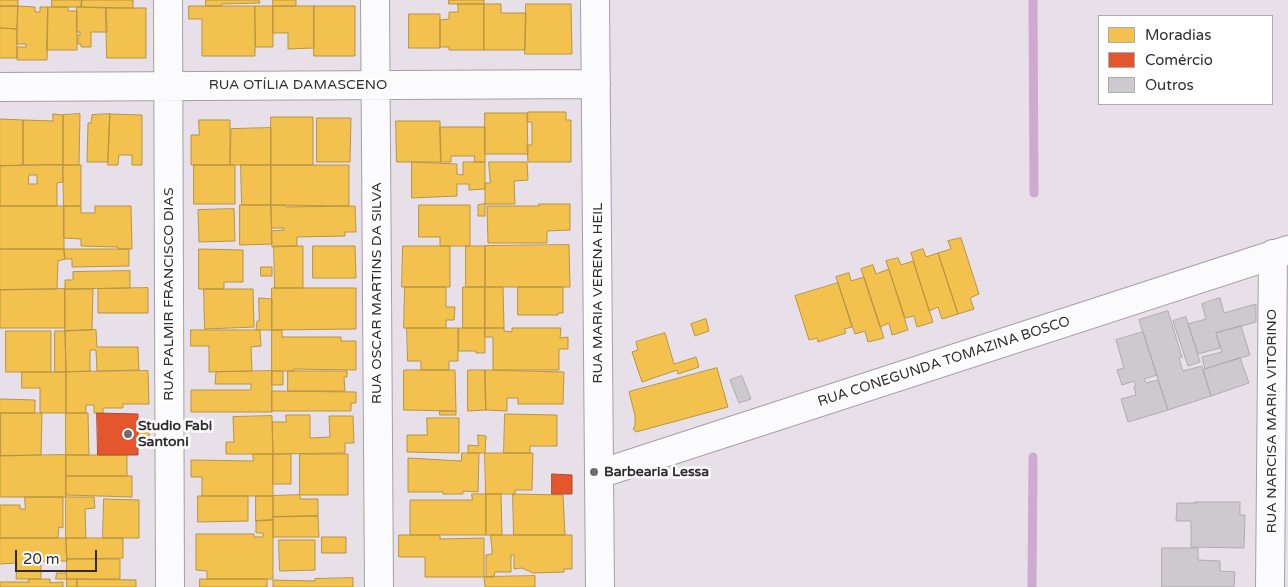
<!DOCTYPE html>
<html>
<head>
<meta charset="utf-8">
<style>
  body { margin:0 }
  #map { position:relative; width:1288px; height:587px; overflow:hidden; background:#e7e0e8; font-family:"Varela Round",sans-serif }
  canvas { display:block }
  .legend { position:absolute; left:1098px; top:15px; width:175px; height:90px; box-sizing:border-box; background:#fff; border:1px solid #acabad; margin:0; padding:6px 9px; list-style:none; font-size:15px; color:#302c31 }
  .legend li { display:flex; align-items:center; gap:10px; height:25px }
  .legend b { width:25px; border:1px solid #acabad }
  .scale { position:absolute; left:15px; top:550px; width:82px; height:22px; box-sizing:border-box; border:2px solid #302c31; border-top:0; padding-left:6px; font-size:15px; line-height:18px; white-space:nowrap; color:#302c31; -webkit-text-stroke:4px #fff; paint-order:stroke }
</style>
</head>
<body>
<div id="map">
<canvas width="1288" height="587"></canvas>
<ul class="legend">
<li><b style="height:14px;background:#f2c14e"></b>Moradias</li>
<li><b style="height:14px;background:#e4572e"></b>Comércio</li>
<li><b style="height:14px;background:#cec9cf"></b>Outros</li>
</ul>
<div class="scale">20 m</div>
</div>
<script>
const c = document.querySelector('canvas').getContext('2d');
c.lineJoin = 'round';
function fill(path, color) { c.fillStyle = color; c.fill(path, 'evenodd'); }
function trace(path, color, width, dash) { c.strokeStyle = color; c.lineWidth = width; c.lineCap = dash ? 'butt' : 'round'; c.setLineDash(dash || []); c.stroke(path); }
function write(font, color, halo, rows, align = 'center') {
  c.font = font + ' "Varela Round",sans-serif'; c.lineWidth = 5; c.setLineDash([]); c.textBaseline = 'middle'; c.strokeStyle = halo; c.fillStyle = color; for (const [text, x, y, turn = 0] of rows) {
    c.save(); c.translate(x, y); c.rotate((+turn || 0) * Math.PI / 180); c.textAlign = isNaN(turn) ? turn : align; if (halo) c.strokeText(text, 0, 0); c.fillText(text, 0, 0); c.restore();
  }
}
const homes = new Path2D(`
  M0,0H18V6H0Z
  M52,0H82L81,7H52Z
  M82,0H133V8L81,7Z
  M206,0H259L260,3L222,4V6H206Z
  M273,0H296V6H273Z
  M449,0H484V4H449Z
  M458,4H484V50H449V47H440V20L449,19V12H458Z
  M484,4H501V13H526L525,50H484Z
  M526,4H571L572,54H525Z
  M0,6H18L17,29L0,28Z
  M18,6L35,7V12H40V7H48L47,60H17V47H26V44H17Z
  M189,6H255V56H202V19H189Z
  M255,6H273V47H256Z
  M273,6H314V48L288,49V33H273Z
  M314,6H355V56H314Z
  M48,7H68V11H77V50H47Z
  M77,7L106,8L107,32H91V47H81V44H78V35H80V32H77Z
  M106,8H146V58H107Z
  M409,14H440V48H409Z
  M0,28L17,29V58H0Z
  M528,112H566V120H571V162H528L527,145H532V122H528Z
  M485,113H527L528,154H485Z
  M53,114L63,115V165H23V120L53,121Z
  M80,114L79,165H63V115Z
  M110,114L108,162H87L88,123H91L92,115Z
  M110,114L142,115V165H132V155H119L118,165H108Z
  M271,117H313V165H271Z
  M317,118H351L350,162H317Z
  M0,119L23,120V165L0,166Z
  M199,120H230V165H191V135H199Z
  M396,121H440L441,162H397Z
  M440,127H485V162H474L475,156H451V162H441Z
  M271,128V165H230L231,129Z
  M412,162L457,164V174L463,175V162H485V189L469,190V184H457V196L412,198Z
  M489,162H527L528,180L514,181L515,204H485V183H490Z
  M63,165V182L57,183V206H0V166ZM29,175H37V184H29Z
  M63,165H81V206H64Z
  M194,165H235V204H194Z
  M241,165H271V205H242Z
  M271,165H349V206L271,205Z
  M485,204V216H478V205Z
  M539,204H570V230L547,231V243H488L487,206H539Z
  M240,205H271L272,244L240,245Z
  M271,205H285L286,207L355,206L356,232H345V236L297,237V246L272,247L271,231L284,230V228H272Z
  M419,205H470V246H440V237H419Z
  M0,206H64V249H0Z
  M64,206H81V213H95V206H131L132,249H118V247L81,246V239L64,238Z
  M234,209L235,241L199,242L198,210Z
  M961,238L979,294L970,298L974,309L958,314L938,253L951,249L948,241Z
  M569,245L570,287H485V246Z
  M274,246H303V288H275Z
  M313,246H355L356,278H313Z
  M403,246H450V287H402Z
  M466,246H485V287H466Z
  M0,249H64L65,259L58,261L57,289L0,290Z
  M64,249H129V266L72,267V259H65Z
  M199,249L243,250V282H224V289H199Z
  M923,249L926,257L938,253L958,314L942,319L938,307L929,311L911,253Z
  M898,258L901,265L913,261L933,322L917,327L914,316L905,318L886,261Z
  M873,265L876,274L889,269L908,330L892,335L889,323L880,327L861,269Z
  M261,267H272V276H261Z
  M130,271V288L65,289V280H73V272Z
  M849,273L851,281L864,277L884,338L868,342L865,331L855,334L836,277Z
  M838,283L852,327L844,329L846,333L818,342L817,338L809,340L795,296Z
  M405,287H446V307H455L454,320H446V328H404Z
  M463,287H485V328H463Z
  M485,287H503L504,328H485Z
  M518,287H563V313H558V315H518Z
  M148,288V313H98V289Z
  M272,288H356V329L272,330Z
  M65,289V328H0V290Z
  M65,289H93L92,330L65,331Z
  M204,289H253L254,327L205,329Z
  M259,298L272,299V330H256L257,321H259Z
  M706,319L709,331L695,336L691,324Z
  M407,328H458V361H449V370H421V361H408Z
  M459,328H485V353H476V351H459Z
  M485,328H504V331L512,332V328H561L560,338L568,337V349H559V370H493V337H485Z
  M96,330L97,347H138L139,370L97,371L96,350H90V371L66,372L65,331Z
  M191,330H260L261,346L251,347L252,371L209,372V346H191Z
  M272,330H282V337H341V341H356V370L294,369V371H272Z
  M6,331H51V372H6Z
  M55,331H65L66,372H55Z
  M665,333L674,364L696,357L699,367L678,374L677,370L642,382L632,352L638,350L636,342Z
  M717,368L728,407L636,432L633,429L635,426V415L629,392Z
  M404,370H455L456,411L404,410Z
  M468,370H485L486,410L468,411Z
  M485,370L564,372L563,404H518V398H507V411L486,410Z
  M148,371L149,404H123V408H103V414L94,413V405H86V413H66V372Z
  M272,371V412H191V390H251V384H215L216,372Z
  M272,371H283V385H272Z
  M288,371H347V377H344L345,391H288Z
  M22,372H66V413H40V388H22Z
  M272,391L356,392V403H351V411H272Z
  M0,399L35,400V413H0Z
  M440,411H456V415H440Z
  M1,413H42L41,455L1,456Z
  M66,413H88L89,455H66Z
  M505,414L557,415V446H530V453H504Z
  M286,415H310V438L330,437L329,416H353L354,443H345V453L273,454L272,422H286Z
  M272,416L273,454H226V442H234L233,417Z
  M427,418H459V453L407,452V435H427Z
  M138,423H149V438H138Z
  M478,435L486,436L485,453H468V445L478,446Z
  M462,453H479L478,492L463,491V494H443V492H408V458L461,461Z
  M485,453H533L532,490H515V494H486Z
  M253,454H273V496H202V477H191V460L253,461Z
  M273,454H291V484H273Z
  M300,454H348V495H300Z
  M66,455V497H0V456Z
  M66,455H127V476H66Z
  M66,476H132V497L66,495Z
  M472,494H486V535H410V500H472Z
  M486,494H501L502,535H486Z
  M513,494L563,495L565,535H514Z
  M300,495V499H318V516L273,517V496Z
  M198,496H248V521L198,522Z
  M256,496H273V520L256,521Z
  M25,497H63V528L59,527L58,538H0V505H20V509H25Z
  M66,497H94L95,508L85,509L86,538H66Z
  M104,499L139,500V538H103Z
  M318,516L319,537H273V517Z
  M273,520V579H207V571L196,570V534H254V537H263V533H256V521Z
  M399,535H440V539L484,538V577H425V557H399Z
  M491,535H572V569H564V572L533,573L522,568L514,569V555H511V572H495L494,577H486V555L492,554Z
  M322,537H346V553H322Z
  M0,538H66L67,561H41V579H16L17,563L0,564Z
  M66,538H123V558L67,559Z
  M279,540H315V570L280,571Z
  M67,559H120V579H67Z
  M57,573H66L67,579H56Z
  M535,576V587H485L484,577Z
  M353,578V587H273V580L315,581V579Z
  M28,579H50V583L63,582V587H0V582H29Z
  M67,579H77V587H67Z
  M77,579L136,580V587H77Z
  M200,579H267V587H200Z`);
const shops = new Path2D(`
  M97,413L138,414V455H98Z
  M552,474L572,475V494H552Z`);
const stream = new Path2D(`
  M1033,0L1034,193
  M1032,587L1033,457`);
const building = new Path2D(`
  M1220,298L1224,313L1256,304V322L1216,333L1220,348L1198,354L1188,324L1206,319L1202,304Z
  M1168,311L1182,357L1179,358L1183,371L1202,366L1211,396L1168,410L1139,320Z
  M1186,317L1200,362L1188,366L1173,321Z
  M1241,326L1250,355L1205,369L1202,357L1222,352L1216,333Z
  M1143,332L1157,375L1144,379L1146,383L1158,380L1168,410L1128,422L1121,399L1136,395L1134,387L1136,386L1134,381L1122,385L1117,370L1124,368L1116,340Z
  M1240,358L1249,383L1211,396L1203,370Z
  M742,376L751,399L739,403L730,380Z
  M1195,502H1240V515H1245L1244,548L1191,547V521H1176L1177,503H1196Z
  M1162,548H1198V560L1220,561V571L1235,572L1234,587H1162Z`);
const minor = new Path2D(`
  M168,0L170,587
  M375,0L379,587
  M595,0L600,587
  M0,87L596,84
  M599,474L1288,250
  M1270,587L1273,254`);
const markers = [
  [128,434,5,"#706b71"],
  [594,472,5,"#706b71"]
];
const streetNames = [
  ["RUA OTÍLIA DAMASCENO",298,85],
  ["RUA OSCAR MARTINS DA SILVA",377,293,-90],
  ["RUA MARIA VERENA HEIL",598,293,-90],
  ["RUA PALMIR FRANCISCO DIAS",169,294,-90],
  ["RUA CONEGUNDA TOMAZINA BOSCO",944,362,-18],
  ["RUA NARCISA MARIA VITORINO",1272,421,-90]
];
const poiNames = [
  ["Studio Fabi",138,426],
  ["Santoni",138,442],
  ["Barbearia Lessa",604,472]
];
fill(homes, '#f2c14e');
trace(homes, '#b89445', 1);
fill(shops, '#e4572e');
trace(shops, '#ae4a2f', 1);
trace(stream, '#ceaad1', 9);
fill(building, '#cec9cf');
trace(building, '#b1abb1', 1);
trace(minor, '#a5a0a5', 30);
trace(minor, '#fbfafc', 28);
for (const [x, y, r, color] of markers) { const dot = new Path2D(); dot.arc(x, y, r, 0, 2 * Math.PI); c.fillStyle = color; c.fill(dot); trace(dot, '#fff', 2); }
write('14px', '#302c31', '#fff', streetNames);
write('bold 14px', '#302c31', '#fff', poiNames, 'left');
</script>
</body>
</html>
